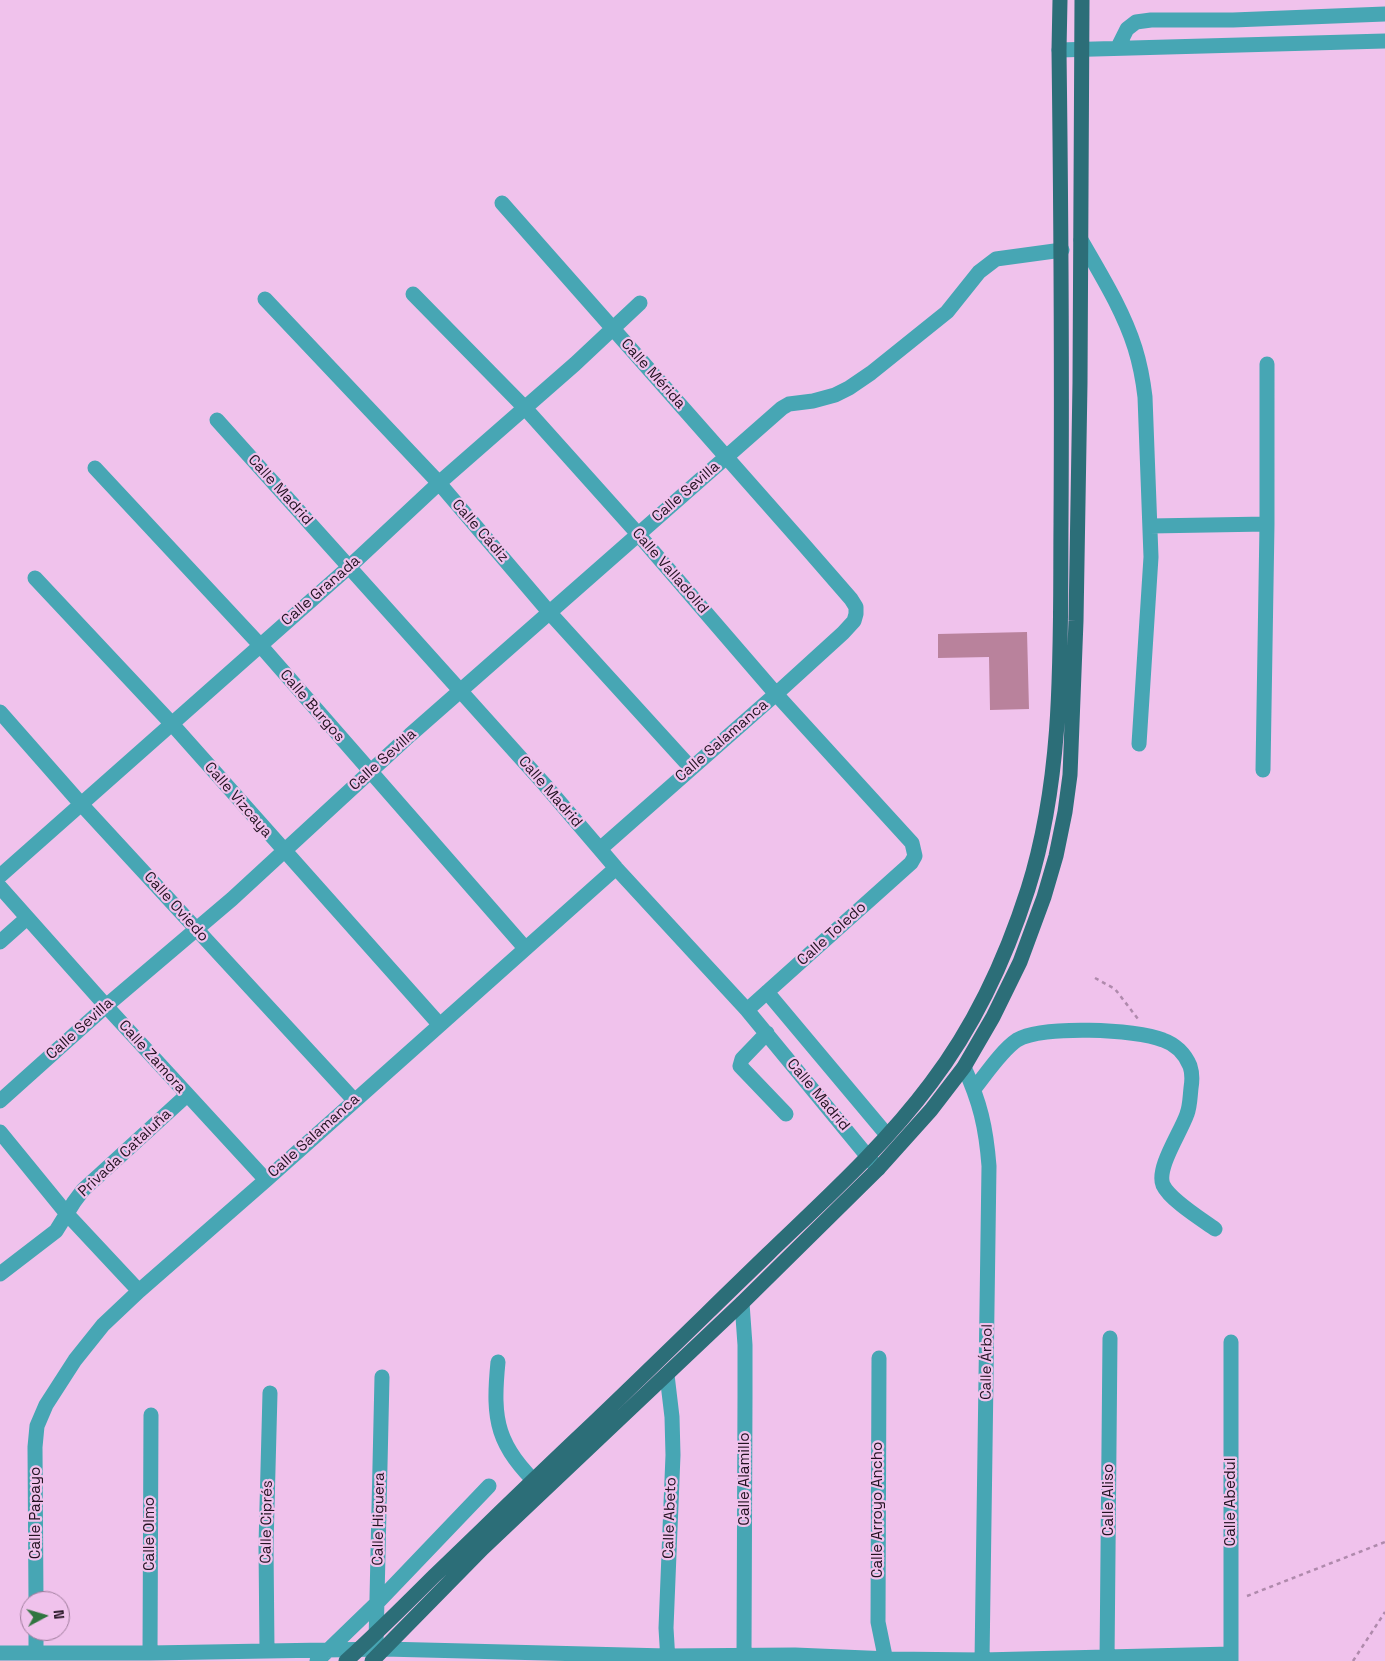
<!DOCTYPE html>
<html>
<head>
<meta charset="utf-8">
<style>
  body { margin:0 }
  #map { position:relative; width:1385px; height:1661px; overflow:hidden; background:#f0c2ec; font-family:"Space Grotesk",sans-serif }
  canvas { display:block }
  .north { position:absolute; left:20px; top:1591px; width:50px; height:50px; box-sizing:border-box; background:#f0c2ec; border:1px solid #9e7c9b; border-radius:50%; rotate:84deg; font-size:14px; font-weight:700; line-height:20px; text-align:center; color:#231322 }
  .north::after { content:''; display:block; margin:auto; width:18px; height:22px; background:#307540; clip-path:polygon(50% 0,100% 100%,50% 72%,0 100%) }
</style>
</head>
<body>
<div id="map">
<canvas width="1385" height="1661"></canvas>
<div class="north">N</div>
</div>
<script>
const c = document.querySelector('canvas').getContext('2d');
c.lineJoin = 'round';
function fill(path, color) { c.fillStyle = color; c.fill(path, 'evenodd'); }
function trace(path, color, width, dash) { c.strokeStyle = color; c.lineWidth = width; c.lineCap = dash ? 'butt' : 'round'; c.setLineDash(dash || []); c.stroke(path); }
function write(font, color, halo, rows, align = 'center') {
  c.font = font + ' "Space Grotesk",sans-serif'; c.lineWidth = 4.5; c.setLineDash([]); c.textBaseline = 'middle'; c.strokeStyle = halo; c.fillStyle = color; for (const [text, x, y, turn = 0] of rows) {
    c.save(); c.translate(x, y); c.rotate((+turn || 0) * Math.PI / 180); c.textAlign = isNaN(turn) ? turn : align; if (halo) c.strokeText(text, 0, 0); c.fillText(text, 0, 0); c.restore();
  }
}
const building = new Path2D(`
  M1027,632L1029,709L990,710L989,657L938,658V634Z`);
const path = new Path2D(`
  M1095,978L1115,989L1138,1019
  M1247,1596L1385,1542
  M1353,1661L1385,1612`);
const minor = new Path2D(`
  M1118,47L1127,29L1136,22L1151,20H1233L1385,14
  M1059,50L1385,41
  M502,203L804,545L851,599L856,607V614L854,621L843,633L776,694L600,849
  M1081,240C1101,275 1123,310 1135,348C1140,364 1143,380 1145,397L1151,557L1139,744
  M413,294L525,408L638,534L776,694L912,843L915,856L911,863L747,1010
  M265,299L439,483L549,612L691,768
  M217,420L545,785L616,868L747,1010L878,1169
  M95,468L260,645L525,948
  M1150,526L1267,524
  M35,578L172,724L439,1024
  M0,712L81,804L354,1100
  M1263,770L1267,524V364
  M0,876L349,567L439,483L575,364L640,303
  M0,887L106,1006L266,1180
  M0,942L27,918
  M767,992L887,1135
  M767,1033L742,1059L740,1066L786,1114
  M964,1067C980,1102 986,1127 989,1166L982,1661
  M974,1089C986,1074 1002,1050 1017,1040C1042,1025 1136,1029 1163,1040C1175,1044 1185,1054 1190,1066C1192,1072 1192,1082 1191,1088C1190,1097 1190,1106 1187,1114C1181,1132 1156,1168 1163,1185C1170,1200 1201,1219 1215,1229
  M0,1101L106,1006L232,899L410,735L782,408L789,404L813,401L835,395L849,388L871,373L947,312L979,272L996,259L1062,250
  M0,1132L67,1214L139,1291
  M0,1274L56,1231L74,1202L83,1190L187,1095
  M742,1303L745,1345V1396L744,1656
  M879,1358L878,1622L886,1661
  M498,1362C492,1422 497,1445 541,1488
  M667,1375L672,1417L673,1455L666,1628L668,1661
  M36,1601L35,1447L37,1426L46,1405L75,1360L103,1325L139,1291L266,1180L616,868
  M36,1631V1653
  M376,1642L382,1377
  M267,1650L266,1545L270,1393
  M0,1653H150L384,1649L667,1656L795,1655L890,1659L982,1660L1231,1654
  M150,1653L151,1415
  M317,1661L378,1602L489,1486
  M1107,1661L1110,1338
  M1231,1661V1342`);
const major = new Path2D(`
  M346,1661C376,1634 405,1605 434,1576C484,1528 534,1479 584,1432C646,1373 707,1313 768,1254C825,1199 884,1146 931,1083C975,1025 1006,958 1028,889C1065,772 1060,645 1061,523C1062,365 1061,208 1059,50L1060,0
  M372,1661L483,1548L742,1303L878,1169L931,1110L964,1067L993,1017L1020,962L1044,897L1056,856L1065,812L1070,775L1076,621L1080,383L1082,0`);
const streetNames = [
  ["Calle Mérida",653,374,48],
  ["Calle Madrid",280,490,48],
  ["Calle Sevilla",686,492,-41],
  ["Calle Cádiz",480,531,49],
  ["Calle Valladolid",670,571,49],
  ["Calle Granada",321,591,-41],
  ["Calle Burgos",312,706,49],
  ["Calle Salamanca",722,741,-41],
  ["Calle Sevilla",383,760,-42],
  ["Calle Madrid",550,792,49],
  ["Calle Vizcaya",238,800,49],
  ["Calle Oviedo",176,907,48],
  ["Calle Toledo",832,934,-42],
  ["Calle Sevilla",80,1029,-42],
  ["Calle Zamora",152,1057,48],
  ["Calle Madrid",818,1095,50],
  ["Calle Salamanca",314,1136,-42],
  ["Privada Cataluña",125,1153,-43],
  ["Calle Árbol",987,1362,-89],
  ["Calle Alamillo",745,1479,-90],
  ["Calle Aliso",1109,1500,-90],
  ["Calle Abedul",1231,1502,-90],
  ["Calle Arroyo Ancho",878,1510,-90],
  ["Calle Papayo",36,1513,-90],
  ["Calle Abeto",670,1518,-88],
  ["Calle Higuera",379,1519,-89],
  ["Calle Ciprés",267,1522,-89],
  ["Calle Olmo",150,1534,-90]
];
fill(building, '#b9829c');
trace(path, '#af8aac', 2.5, [4, 4]);
trace(minor, '#47a6b4', 15);
trace(major, '#2c6e78', 15);
write('15px', '#231322', '#f0c2ec', streetNames);
</script>
</body>
</html>
